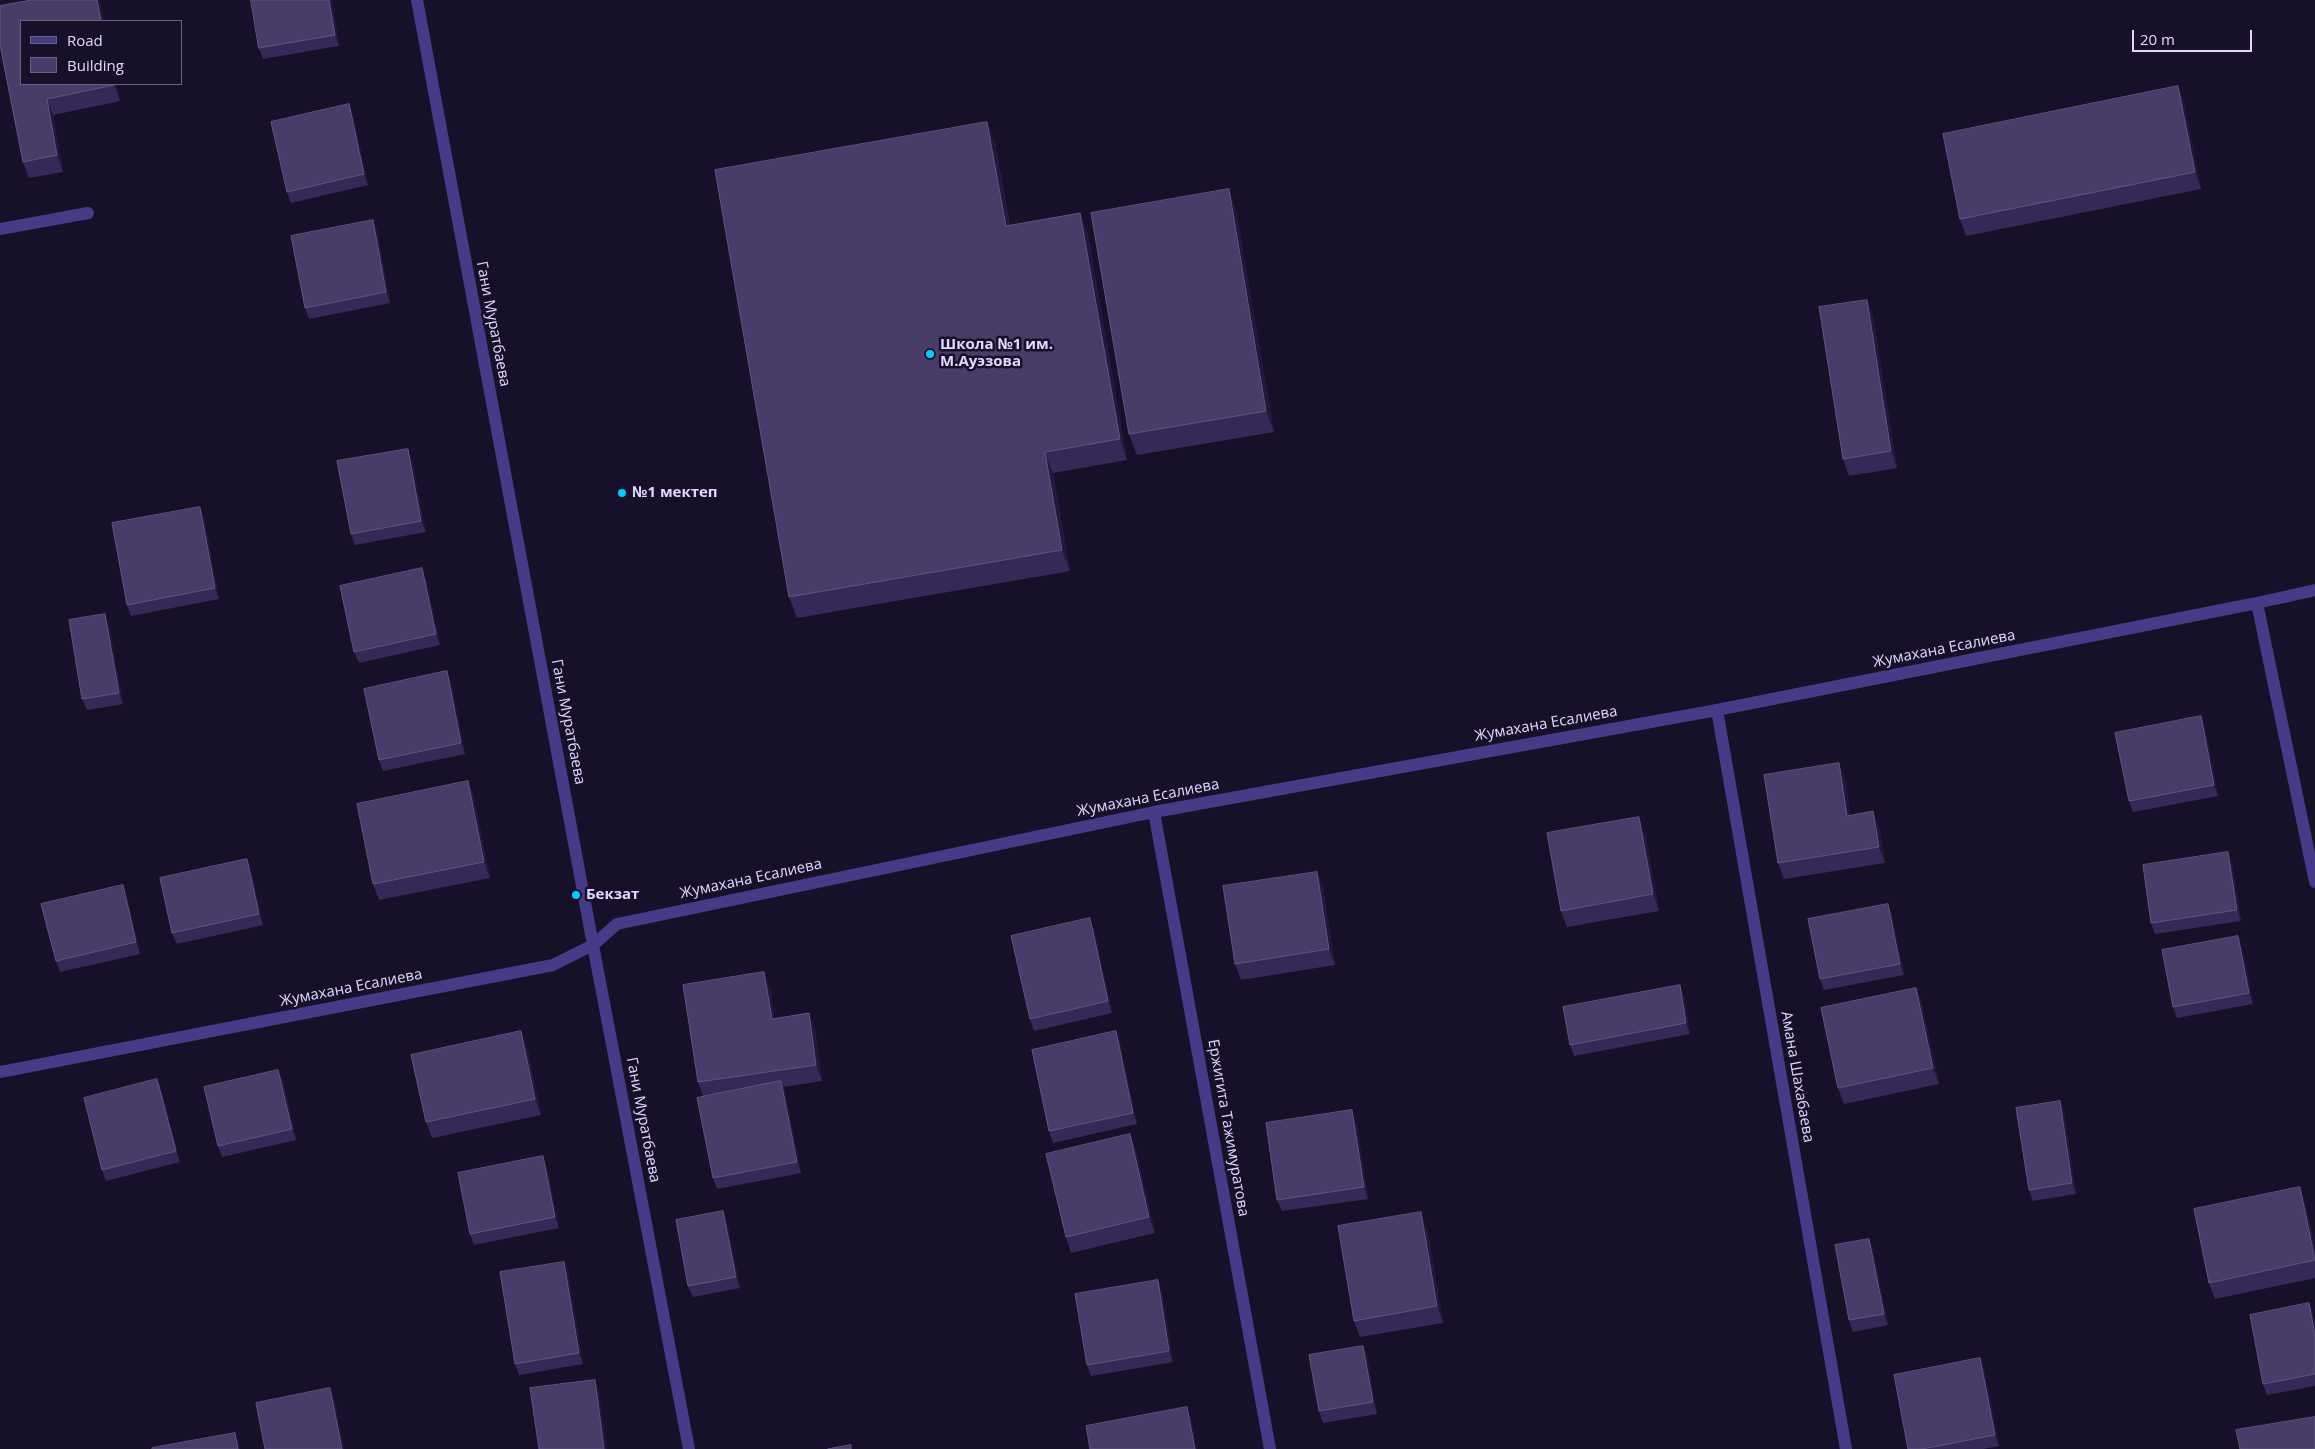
<!DOCTYPE html>
<html>
<head>
<meta charset="utf-8">
<style>
  body { margin:0 }
  #map { position:relative; width:2315px; height:1449px; overflow:hidden; background:#171029; font-family:"Open Sans",sans-serif }
  canvas { display:block }
  .legend { position:absolute; left:20px; top:20px; width:162px; height:65px; box-sizing:border-box; background:#171029; border:1px solid #68607f; margin:0; padding:6px 9px; list-style:none; font-size:15px; color:#e1d7ff }
  .legend li { display:flex; align-items:center; gap:10px; height:25px }
  .legend b { width:25px; border:1px solid #68607f }
  .scale { position:absolute; left:2132px; top:30px; width:120px; height:22px; box-sizing:border-box; border:2px solid #e1d7ff; border-top:0; padding-left:6px; font-size:15px; line-height:18px; white-space:nowrap; color:#e1d7ff; -webkit-text-stroke:4px #171029; paint-order:stroke }
</style>
</head>
<body>
<div id="map">
<canvas width="2315" height="1449"></canvas>
<ul class="legend">
<li><b style="height:6px;background:#473b88"></b>Road</li>
<li><b style="height:14px;background:#493c69"></b>Building</li>
</ul>
<div class="scale">20 m</div>
</div>
<script>
const c = document.querySelector('canvas').getContext('2d');
c.lineJoin = 'round';
function trace(path, color, width, dash) { c.strokeStyle = color; c.lineWidth = width; c.lineCap = dash ? 'butt' : 'round'; c.setLineDash(dash || []); c.stroke(path); }
function fill(path, color) { c.fillStyle = color; c.fill(path, 'evenodd'); }
function write(font, color, halo, rows, align = 'center') {
  c.font = font + ' "Open Sans",sans-serif'; c.lineWidth = 5; c.setLineDash([]); c.textBaseline = 'middle'; c.strokeStyle = halo; c.fillStyle = color; for (const [text, x, y, turn = 0] of rows) {
    c.save(); c.translate(x, y); c.rotate((+turn || 0) * Math.PI / 180); c.textAlign = isNaN(turn) ? turn : align; if (halo) c.strokeText(text, 0, 0); c.fillText(text, 0, 0); c.restore();
  }
}
const minor = new Path2D(`
  M417,0L593,945L689,1449
  M0,229L88,213
  M2257,603L2315,882
  M1717,710L1846,1449
  M1154,812L1270,1449
  M0,1072L553,965L593,945L617,924L1154,812L1717,710L2257,603L2315,590`);
const wall = new Path2D(`
  M32,0H99L104,21H21V84H116L120,101L53,115L63,172L29,178L23,162L0,45V6Z
  M332,0L339,46L263,59L259,48Z
  M2184,103L2201,189L1966,236L1960,219Z
  M349,104L353,115L368,185L291,203L287,192Z
  M987,122L995,143L1010,226L1080,213L1088,234L1127,460L1053,473L1070,571L797,618L789,597Z
  M1236,210L1274,432L1137,455L1129,434Z
  M373,220L377,231L390,303L309,319L305,308Z
  M1867,300L1873,316L1897,468L1849,476L1843,459Z
  M412,460L426,532L355,545L351,534Z
  M204,518L219,599L131,616L127,605Z
  M422,568L426,579L440,645L359,663L354,652Z
  M109,625L123,704L87,710L82,699Z
  M451,682L465,754L383,771L379,760Z
  M2201,716L2205,728L2218,796L2133,812L2129,801Z
  M1845,779L1850,815L1879,827L1885,863L1784,879L1778,863Z
  M468,781L474,798L490,878L379,900L373,884Z
  M1645,833L1659,911L1567,927L1561,911Z
  M247,859L251,870L263,925L177,944L172,933Z
  M2232,863L2241,921L2155,934L2151,923Z
  M1317,872L1323,888L1335,965L1241,980L1235,964Z
  M127,896L140,954L60,972L56,961Z
  M1888,904L1892,915L1904,975L1824,990L1820,979Z
  M1094,929L1112,1013L1034,1031L1030,1019Z
  M2238,936L2242,947L2253,1004L2177,1018L2173,1007Z
  M1680,985L1684,996L1690,1034L1574,1056L1570,1045Z
  M1916,988L1922,1004L1939,1084L1844,1104L1838,1088Z
  M770,989L775,1019L809,1013L815,1030L822,1081L783,1087L785,1092L801,1173L717,1189L713,1178L703,1096L698,1082Z
  M1116,1031L1120,1043L1137,1124L1053,1143L1049,1131Z
  M527,1047L541,1115L432,1138L426,1122Z
  M278,1070L283,1081L296,1140L222,1157L218,1146Z
  M157,1079L161,1090L180,1162L106,1181L102,1170Z
  M2060,1101L2064,1112L2076,1194L2033,1201L2029,1190Z
  M1356,1121L1368,1199L1282,1211L1277,1200Z
  M1130,1134L1136,1151L1155,1233L1071,1253L1066,1237Z
  M547,1168L559,1228L474,1245L470,1234Z
  M2305,1203L2315,1248V1278L2215,1299L2209,1283Z
  M723,1211L727,1223L740,1288L693,1297L688,1286Z
  M1427,1228L1443,1323L1360,1337L1354,1321Z
  M1869,1239L1873,1250L1888,1325L1853,1332L1849,1320Z
  M564,1262L568,1273L583,1364L519,1375L515,1364Z
  M1158,1280L1162,1292L1173,1362L1091,1376L1087,1365Z
  M2309,1303L2313,1314L2315,1325V1386L2267,1395L2263,1384Z
  M1367,1357L1377,1414L1323,1423L1319,1411Z
  M1980,1358L1984,1369L1999,1446L1983,1449H1908Z`);
const shadedWall = new Path2D(`
  M97,0H99L100,4L104,21H101Z
  M329,0H332L339,46L335,35Z
  M114,84H116L120,101Z
  M2178,86L2184,103L2201,189L2195,172Z
  M47,99L53,115L63,172L57,155Z
  M349,104L353,115L368,185L364,174Z
  M987,122L995,143L1013,247L1006,226Z
  M1229,189L1236,210L1274,432L1266,411Z
  M1080,213L1088,234L1127,460L1120,439Z
  M373,220L377,231L390,303L386,292Z
  M1867,300L1873,316L1897,468L1891,451Z
  M408,449L412,460L426,532L421,521Z
  M1045,452L1053,473L1070,571L1062,550Z
  M200,507L204,518L219,599L215,588Z
  M422,568L426,579L440,645L436,634Z
  M105,614L109,625L123,704L119,693Z
  M447,671L451,682L465,754L461,743Z
  M2201,716L2205,728L2218,796L2214,785Z
  M1839,763L1845,779L1853,832L1847,816Z
  M468,781L474,798L490,878L484,862Z
  M1873,811L1879,827L1885,863L1879,847Z
  M1639,817L1645,833L1659,911L1653,894Z
  M2228,852L2232,863L2241,921L2237,910Z
  M247,859L251,870L263,925L259,914Z
  M1317,872L1323,888L1335,965L1329,949Z
  M123,885L127,896L140,954L136,942Z
  M1888,904L1892,915L1904,975L1900,964Z
  M1090,918L1094,929L1112,1013L1108,1001Z
  M2238,936L2242,947L2253,1004L2249,993Z
  M764,972L770,989L778,1035L772,1019Z
  M1680,985L1684,996L1690,1034L1686,1023Z
  M1916,988L1922,1004L1939,1084L1933,1068Z
  M809,1013L815,1030L822,1081L816,1065Z
  M521,1031L527,1047L541,1115L535,1099Z
  M1116,1031L1120,1043L1137,1124L1133,1113Z
  M278,1070L283,1081L296,1140L292,1129Z
  M157,1079L161,1090L180,1162L176,1151Z
  M781,1081L785,1092L801,1173L797,1162Z
  M2060,1101L2064,1112L2076,1194L2072,1183Z
  M1352,1110L1356,1121L1368,1199L1364,1187Z
  M1130,1134L1136,1151L1155,1233L1149,1217Z
  M543,1156L547,1168L559,1228L555,1217Z
  M2300,1187L2305,1203L2315,1248V1259Z
  M723,1211L727,1223L740,1288L736,1277Z
  M1421,1212L1427,1228L1443,1323L1437,1306Z
  M1869,1239L1873,1250L1888,1325L1884,1314Z
  M564,1262L568,1273L583,1364L579,1353Z
  M1158,1280L1162,1292L1173,1362L1169,1351Z
  M2309,1303L2313,1314L2315,1325V1335Z
  M1363,1346L1367,1357L1377,1414L1373,1402Z
  M1980,1358L1984,1369L1999,1446L1995,1435Z
  M595,1380L599,1391L607,1449H604Z
  M330,1388L336,1405L344,1449H342Z
  M1187,1407L1191,1418L1197,1449H1195Z
  M235,1433L239,1444L240,1449H238Z`);
const building = new Path2D(`
  M32,0H97L101,21H21V84H114V85L47,99L57,155L23,162L0,45V6Z
  M251,0H329L335,35L259,48Z
  M2178,86L2195,172L1960,219L1943,134Z
  M349,104L364,174L287,192L271,122Z
  M987,122L1006,226L1080,213L1120,439L1045,452L1062,550L789,597L715,170Z
  M1229,189L1266,411L1129,434L1091,213Z
  M373,220L386,292L305,308L291,236Z
  M1867,300L1891,451L1843,459L1819,307Z
  M408,449L421,521L351,534L337,461Z
  M200,507L215,588L127,605L112,523Z
  M422,568L436,634L354,652L340,586Z
  M105,614L119,693L82,699L69,620Z
  M447,671L461,743L379,760L364,689Z
  M2201,716L2214,785L2129,801L2115,733Z
  M1839,763L1847,816L1873,811L1879,847L1778,863L1764,775Z
  M468,781L484,862L373,884L357,804Z
  M1639,817L1653,894L1561,911L1547,833Z
  M2228,852L2237,910L2151,923L2143,865Z
  M247,859L259,914L172,933L160,878Z
  M1317,872L1329,949L1235,964L1223,886Z
  M123,885L136,942L56,961L41,904Z
  M1888,904L1900,964L1820,979L1808,919Z
  M1090,918L1108,1001L1030,1019L1011,936Z
  M2238,936L2249,993L2173,1007L2162,950Z
  M764,972L772,1019L809,1013L816,1065L698,1082L683,985Z
  M1680,985L1686,1023L1570,1045L1563,1007Z
  M1916,988L1933,1068L1838,1088L1821,1008Z
  M521,1031L535,1099L426,1122L411,1055Z
  M1116,1031L1133,1113L1049,1131L1032,1050Z
  M278,1070L292,1129L218,1146L204,1087Z
  M157,1079L176,1151L102,1170L84,1098Z
  M781,1081L797,1162L713,1178L697,1098Z
  M2060,1101L2072,1183L2029,1190L2016,1108Z
  M1352,1110L1364,1187L1277,1200L1266,1123Z
  M1130,1134L1149,1217L1066,1237L1046,1154Z
  M543,1156L555,1217L470,1234L458,1173Z
  M2300,1187L2315,1260L2209,1283L2194,1209Z
  M723,1211L736,1277L688,1286L676,1220Z
  M1421,1212L1437,1306L1354,1321L1338,1226Z
  M1869,1239L1884,1314L1849,1320L1835,1245Z
  M564,1262L579,1353L515,1364L500,1272Z
  M1158,1280L1169,1351L1087,1365L1075,1294Z
  M2309,1303L2315,1335V1374L2263,1384L2250,1315Z
  M1363,1346L1373,1402L1319,1411L1309,1355Z
  M1980,1358L1995,1435L1922,1449H1908L1894,1375Z
  M595,1380L604,1449H539L530,1388Z
  M330,1388L342,1449H265L256,1403Z
  M1187,1407L1195,1449H1090L1086,1426Z
  M2315,1417V1449H2240L2236,1430Z
  M235,1433L238,1449H152V1448Z
  M851,1445V1449H828Z`);
const markers = [
  [930,354,5,"#03c9ff"],
  [622,493,5,"#03c9ff"],
  [576,895,5,"#03c9ff"]
];
const streetNames = [
  ["Гани Муратбаева",493,324,79],
  ["Жумахана Есалиева",1944,649,-11],
  ["Гани Муратбаева",568,722,79],
  ["Жумахана Есалиева",1546,724,-10],
  ["Жумахана Есалиева",1148,798,-11],
  ["Жумахана Есалиева",751,879,-12],
  ["Жумахана Есалиева",351,988,-11],
  ["Амана Шахабаева",1797,1077,80],
  ["Гани Муратбаева",643,1120,79],
  ["Ержигита Тажимуратова",1228,1128,80]
];
const poiNames = [
  ["Школа №1 им.",940,345],
  ["М.Ауэзова",940,362],
  ["№1 мектеп",632,493],
  ["Бекзат",586,895]
];
trace(minor, '#473b88', 12);
fill(wall, '#372957');
fill(shadedWall, '#22173d');
fill(building, '#493c69');
trace(building, '#615480', 1);
for (const [x, y, r, color] of markers) { const dot = new Path2D(); dot.arc(x, y, r, 0, 2 * Math.PI); c.fillStyle = color; c.fill(dot); trace(dot, '#171029', 2); }
write('15px', '#e1d7ff', '#171029', streetNames);
write('bold 15px', '#e1d7ff', '#171029', poiNames, 'left');
</script>
</body>
</html>
